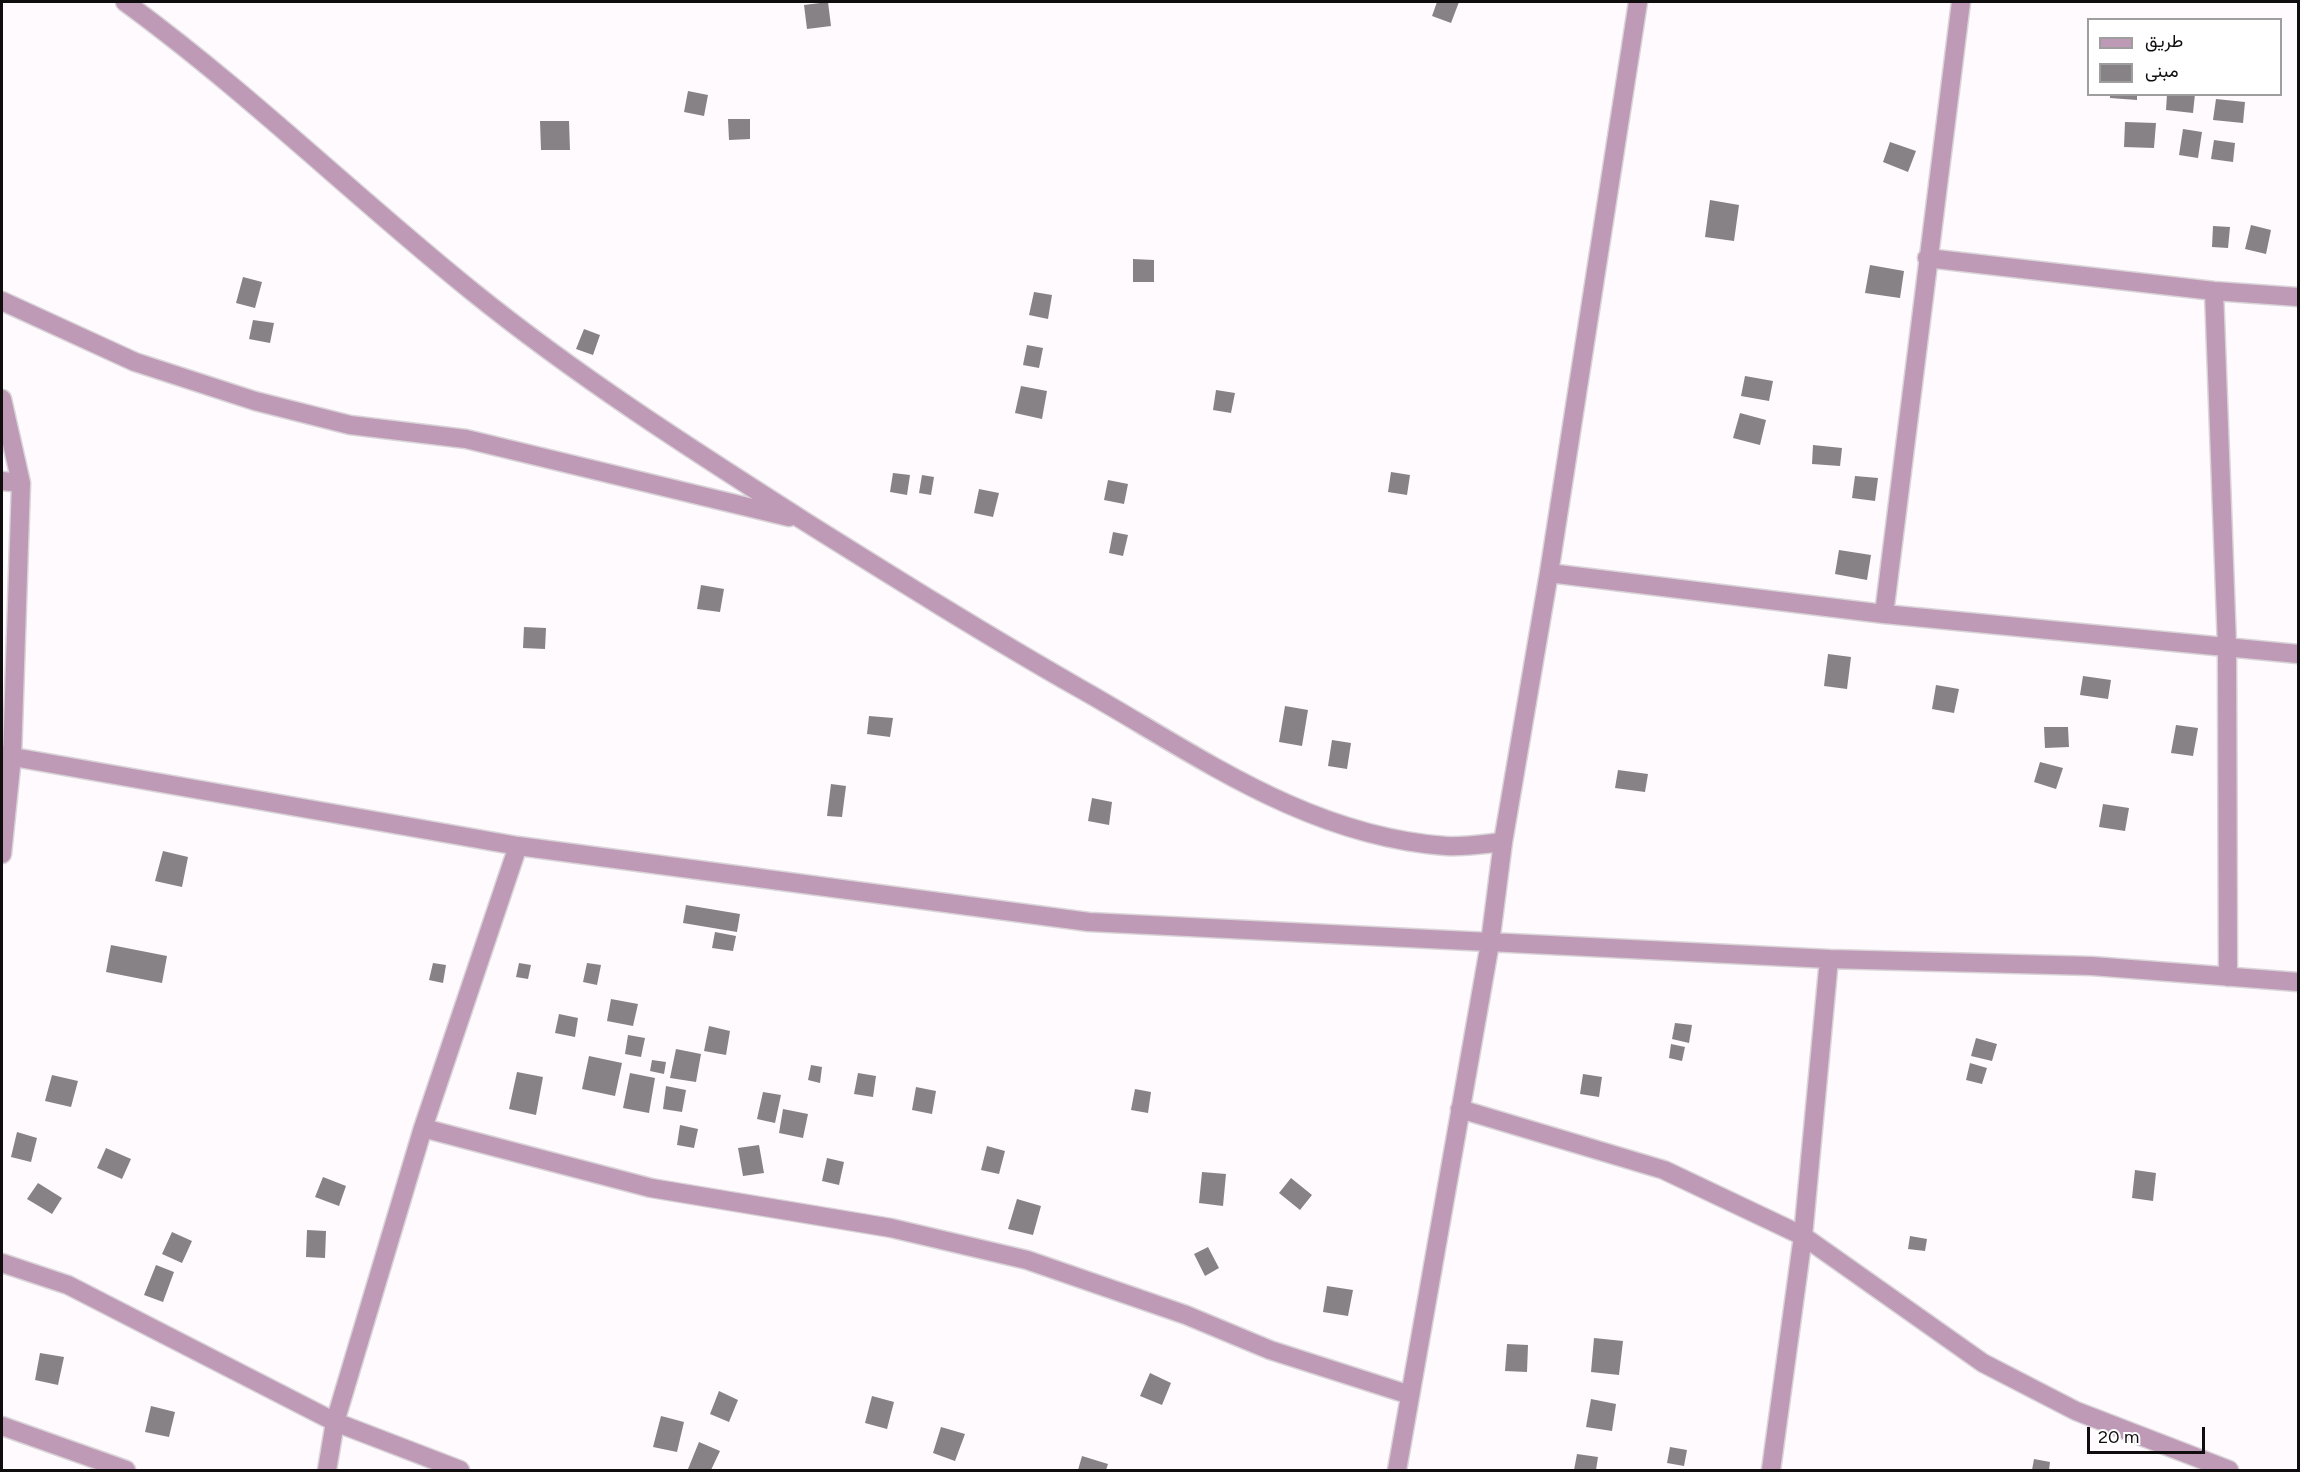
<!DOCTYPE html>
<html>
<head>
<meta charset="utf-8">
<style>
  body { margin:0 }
  #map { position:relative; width:2300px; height:1472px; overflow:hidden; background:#fffafe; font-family:Figtree,Vazirmatn,sans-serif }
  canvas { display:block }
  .frame { position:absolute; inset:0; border:3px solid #0f0d0e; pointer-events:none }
  .legend { position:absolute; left:2087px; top:18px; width:195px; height:78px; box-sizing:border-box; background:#fff; border:2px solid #9f9e9f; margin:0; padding:8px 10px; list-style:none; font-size:18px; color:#0f0d0e }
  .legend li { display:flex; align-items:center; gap:12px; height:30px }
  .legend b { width:30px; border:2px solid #9f9e9f }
  .scale { position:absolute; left:2087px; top:1427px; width:118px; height:27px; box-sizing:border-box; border:3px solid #0f0d0e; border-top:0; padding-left:8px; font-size:18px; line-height:21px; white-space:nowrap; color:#0f0d0e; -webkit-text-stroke:4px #fff; paint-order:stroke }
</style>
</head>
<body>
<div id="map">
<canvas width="2300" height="1472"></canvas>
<div class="frame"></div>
<ul class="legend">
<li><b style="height:8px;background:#be9ab6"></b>طريق</li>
<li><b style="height:16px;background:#878286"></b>مبنى</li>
</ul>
<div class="scale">20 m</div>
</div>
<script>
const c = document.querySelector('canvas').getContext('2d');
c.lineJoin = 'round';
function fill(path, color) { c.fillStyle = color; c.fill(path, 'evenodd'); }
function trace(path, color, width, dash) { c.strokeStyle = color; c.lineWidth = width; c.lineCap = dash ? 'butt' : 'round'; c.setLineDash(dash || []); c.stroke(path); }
const building = new Path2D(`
  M828,2L831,26L807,29L804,5Z
  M1437,2H1459L1451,23L1432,16Z
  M688,91L708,95L704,116L684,112Z
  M2110,94H2137V100L2110,98Z
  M2167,94H2195L2193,113L2166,110Z
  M2216,99L2245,102L2243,123L2213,120Z
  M728,119H750V139L729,140Z
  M540,121H569L570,150H541Z
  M2125,122L2156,123L2154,148L2124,147Z
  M2183,129L2202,132L2198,158L2179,155Z
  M2214,140L2235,143L2233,162L2211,159Z
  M1890,142L1916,151L1908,172L1883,162Z
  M1710,200L1739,205L1734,241L1705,237Z
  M2251,225L2271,230L2266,254L2245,249Z
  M2213,226L2230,227L2228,248L2212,247Z
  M1133,259L1154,260V282H1133Z
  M1870,265L1904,271L1900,298L1865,293Z
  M243,277L262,282L255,308L236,303Z
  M1034,292L1052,295L1048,319L1029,315Z
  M253,320L274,323L270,343L249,339Z
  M584,329L600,335L593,355L576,349Z
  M1027,345L1043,348L1039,368L1023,365Z
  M1745,376L1773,381L1769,401L1741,396Z
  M1021,386L1047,391L1042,419L1015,413Z
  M1216,390L1235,393L1231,413L1213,410Z
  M1740,413L1766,420L1760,445L1733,438Z
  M1813,445L1842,448L1840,466L1812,464Z
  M1391,472L1410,475L1407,495L1388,492Z
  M893,473L910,475L907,495L890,492Z
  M922,475L934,477L931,495L919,493Z
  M1855,476L1878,478L1875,501L1852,498Z
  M1108,480L1128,484L1124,504L1104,500Z
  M979,489L999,493L993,517L974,513Z
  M1113,532L1128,535L1123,556L1109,553Z
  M1839,550L1871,555L1867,580L1835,574Z
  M701,585L724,589L720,612L697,609Z
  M524,627L546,628L545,649L523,648Z
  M1828,654L1851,657L1847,689L1824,686Z
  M2083,676L2111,680L2108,699L2080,695Z
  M1936,685L1959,689L1954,713L1932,709Z
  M1285,706L1308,710L1302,746L1279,742Z
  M869,716L893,718L890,737L867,734Z
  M2176,725L2198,728L2193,756L2171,753Z
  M2044,727H2068L2069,747L2045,748Z
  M1332,740L1351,743L1347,769L1328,766Z
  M2040,762L2063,768L2056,789L2034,782Z
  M1618,770L1648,774L1645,792L1615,788Z
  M831,784L846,786L842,817L827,816Z
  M1092,798L1112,802L1109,825L1088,821Z
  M2103,804L2129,808L2125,831L2099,827Z
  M163,851L188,857L182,887L155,881Z
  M686,905L740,914L737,932L683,923Z
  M715,932L736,936L733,951L712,948Z
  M111,945L167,956L162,983L106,972Z
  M433,963L446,965L443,983L429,980Z
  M519,963L531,965L528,979L516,977Z
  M587,963L601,965L597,985L583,982Z
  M611,999L638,1004L633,1026L607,1021Z
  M559,1014L578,1018L575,1037L555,1033Z
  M1675,1023L1692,1025L1689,1043L1672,1039Z
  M709,1026L730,1031L726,1055L704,1051Z
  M628,1035L645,1038L641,1057L625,1054Z
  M1976,1038L1997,1044L1992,1061L1971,1056Z
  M1671,1044L1685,1047L1682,1061L1669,1058Z
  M676,1049L701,1054L696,1082L670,1078Z
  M589,1056L622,1063L615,1096L582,1089Z
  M652,1060L666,1062L664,1074L650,1071Z
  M1970,1063L1987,1068L1982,1084L1966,1080Z
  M811,1065L822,1067L820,1083L808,1080Z
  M517,1072L543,1077L536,1115L509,1109Z
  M630,1073L655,1078L649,1113L623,1108Z
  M858,1073L876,1076L873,1097L854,1094Z
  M1583,1074L1602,1077L1599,1097L1580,1094Z
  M52,1075L78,1081L71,1107L45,1101Z
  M666,1086L686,1090L682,1112L663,1109Z
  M916,1087L936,1091L932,1114L912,1110Z
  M1135,1089L1151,1092L1148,1113L1131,1110Z
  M763,1092L781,1095L775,1123L757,1119Z
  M783,1109L808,1114L803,1138L779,1133Z
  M680,1125L698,1129L694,1148L677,1145Z
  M17,1132L37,1138L31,1162L11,1157Z
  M759,1145L764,1173L743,1176L738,1148Z
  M987,1146L1005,1151L999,1174L981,1170Z
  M106,1148L131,1159L122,1179L97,1168Z
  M827,1158L844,1162L839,1185L822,1181Z
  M2135,1170L2156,1173L2153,1201L2132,1198Z
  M1202,1172L1226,1174L1223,1206L1199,1203Z
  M323,1177L346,1186L339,1206L315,1197Z
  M1291,1178L1312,1195L1300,1210L1279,1193Z
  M38,1183L62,1198L52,1214L27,1199Z
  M1017,1199L1041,1206L1033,1235L1008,1229Z
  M307,1230L326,1231L325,1258L306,1257Z
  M172,1232L192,1241L182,1263L162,1254Z
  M1910,1236L1927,1239L1925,1251L1908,1249Z
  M1208,1247L1219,1268L1205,1276L1194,1254Z
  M156,1265L174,1272L163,1302L144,1295Z
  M1327,1286L1353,1290L1348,1316L1323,1312Z
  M1594,1338L1623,1341L1619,1375L1591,1372Z
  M1507,1344L1528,1345L1527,1372L1505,1371Z
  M40,1353L64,1357L58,1385L35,1380Z
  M1150,1373L1171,1383L1162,1405L1140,1396Z
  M719,1391L738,1400L729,1422L710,1414Z
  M872,1396L894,1402L887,1429L865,1423Z
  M1591,1399L1616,1404L1612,1431L1586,1427Z
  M151,1406L175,1412L169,1437L145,1432Z
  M661,1416L684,1422L677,1452L653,1447Z
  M941,1427L965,1434L955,1461L933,1453Z
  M699,1442L720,1451L711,1470L688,1469Z
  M1670,1447L1687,1450L1684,1466L1667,1463Z
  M1577,1454L1598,1457L1596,1470H1574Z
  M1082,1456L1108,1464L1106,1470H1078Z
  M2034,1459L2050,1462L2049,1470H2032Z`);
const street = new Path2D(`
  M125,2C247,91 355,197 473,292C577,376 691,449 804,521C895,578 986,635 1079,688C1196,754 1306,836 1446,846C1464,847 1484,844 1503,842
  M1927,258L2214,291L2298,297
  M2214,291L2227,646L2228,977
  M2,301L135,362L255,401L350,425L466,439L789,517
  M2,399L21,483L12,757L2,854
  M2,481L21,483
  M1549,573L1884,614L2298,654
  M1884,614L1961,2
  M2,755L518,846L1089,922L1829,959L2092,966L2298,982
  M1460,1109L1664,1170L1803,1236L1983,1363L2076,1411L2229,1470
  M423,1128L651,1188L891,1228L1027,1260L1186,1315L1270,1350L1410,1395
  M2,1263L68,1285L335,1422L460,1470
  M2,1426L126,1470
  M327,1470L335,1422L423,1128L518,846
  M1397,1470L1490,943L1503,842L1549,573L1638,2
  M1771,1470L1803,1236L1829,959`);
fill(building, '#878286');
trace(street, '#d9d4d8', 21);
trace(street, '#be9ab6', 18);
</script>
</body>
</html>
